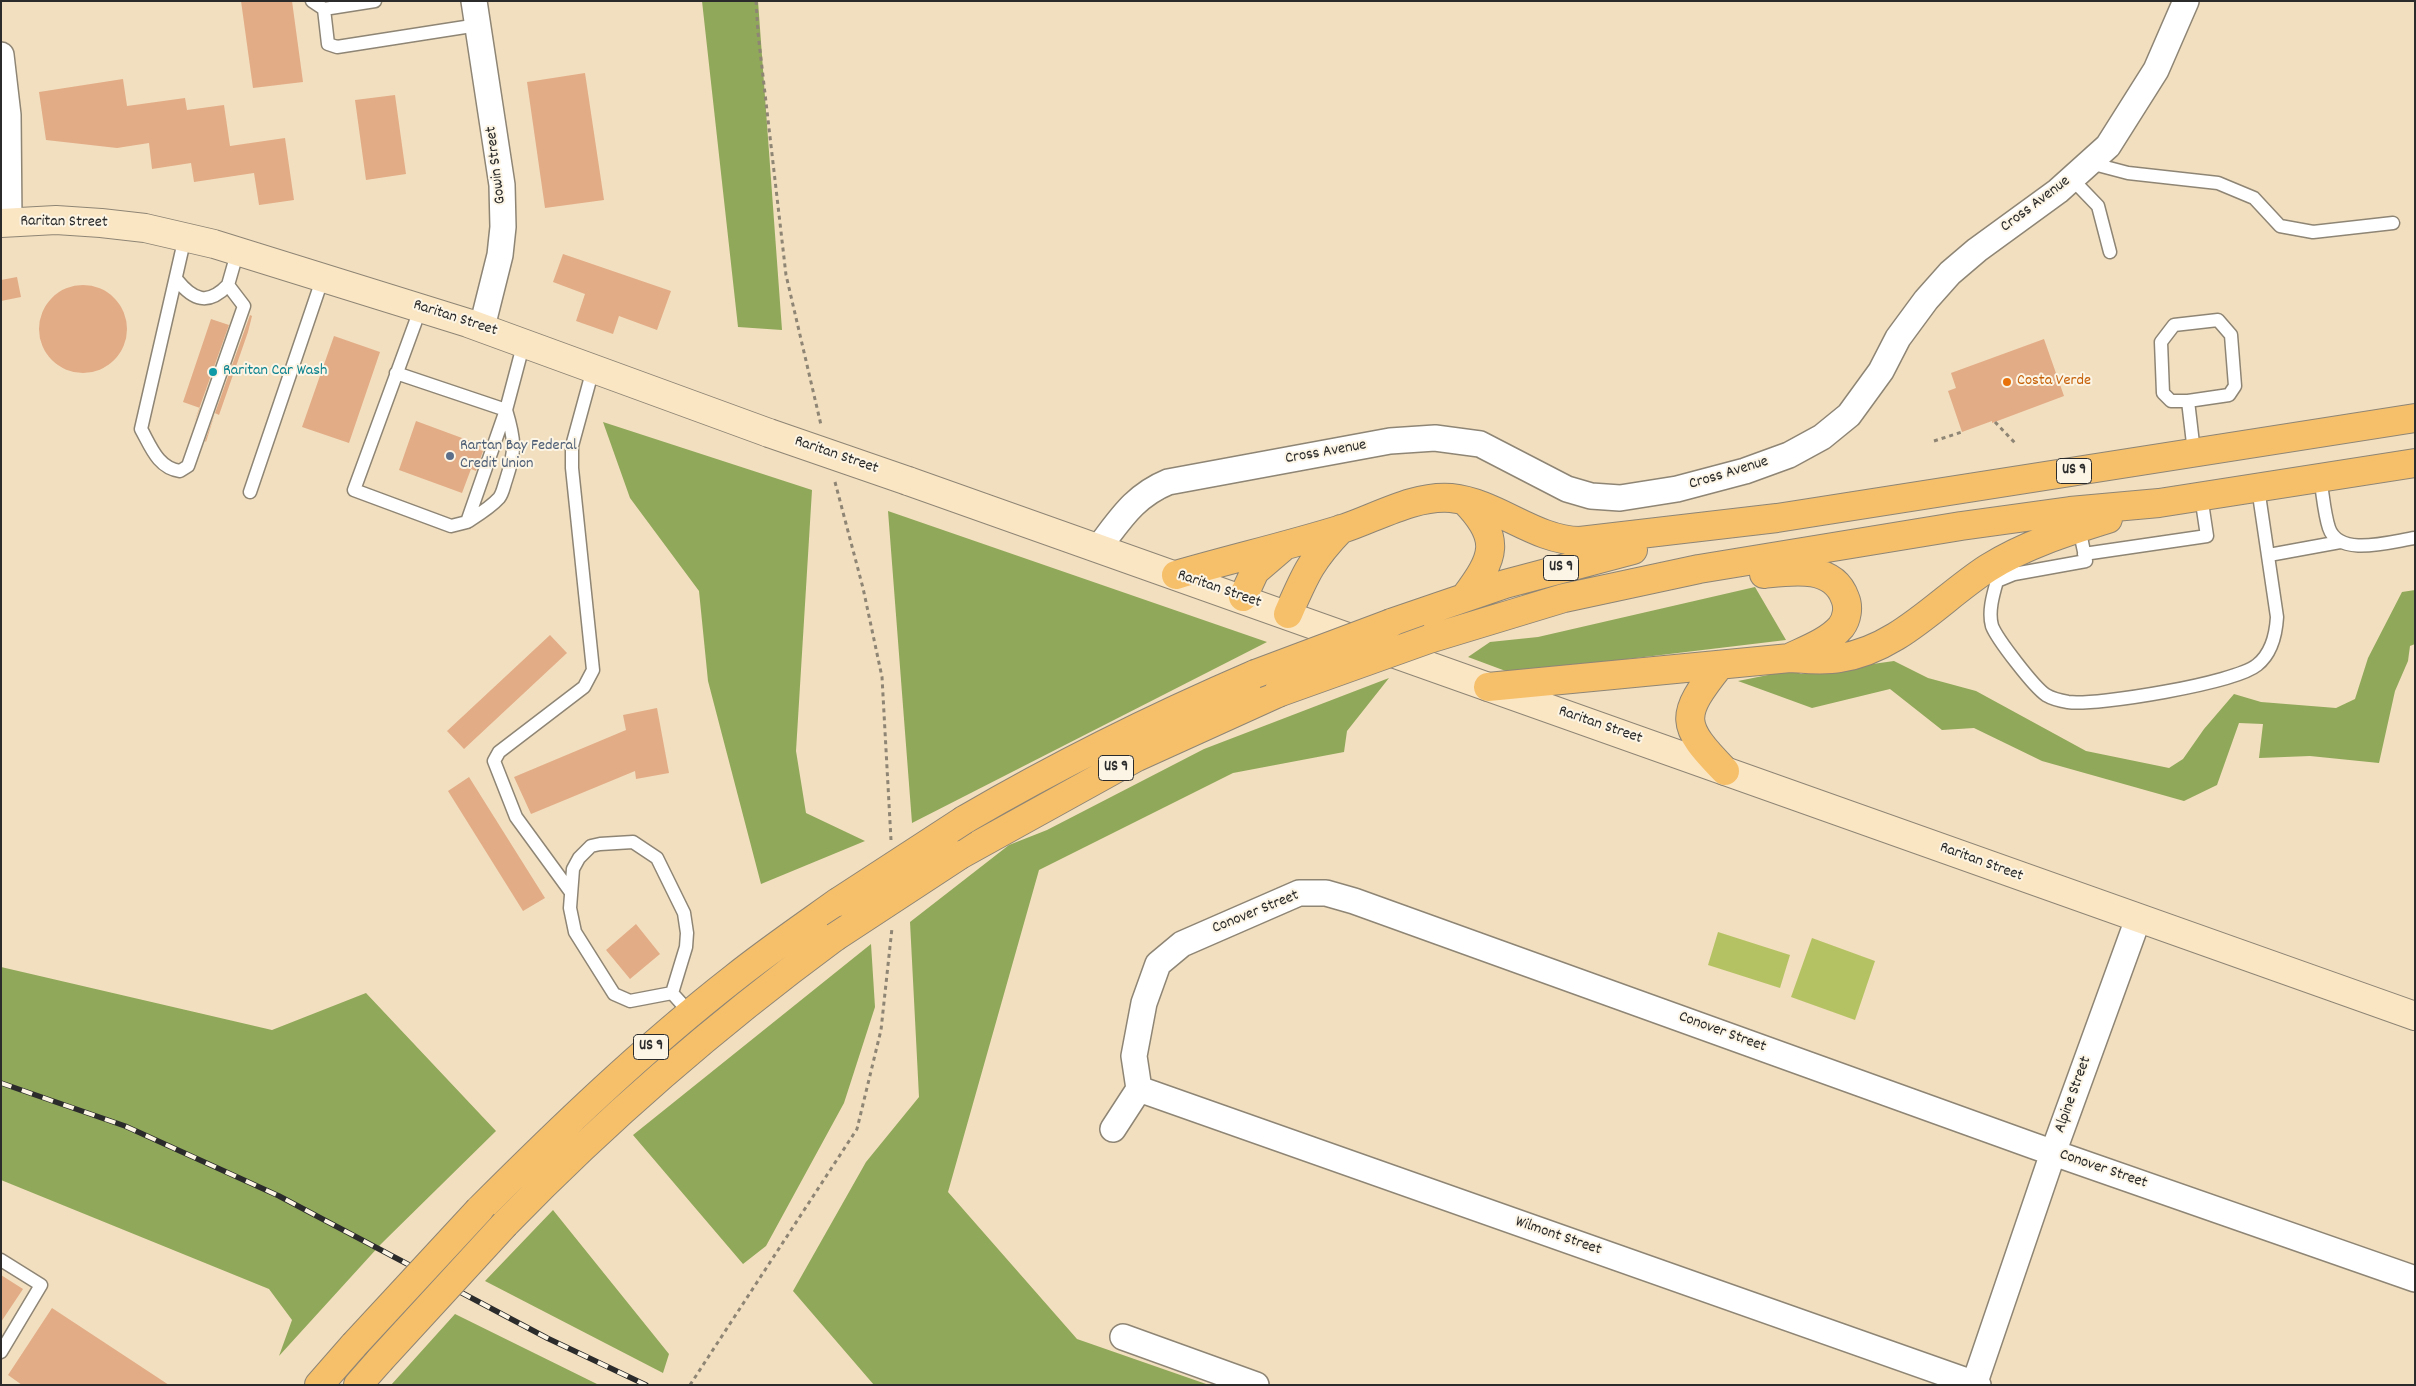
<!DOCTYPE html>
<html>
<head>
<meta charset="utf-8">
<style>
  body { margin:0 }
  #map { position:relative; width:2416px; height:1386px; overflow:hidden; background:#f2dfbf; font-family:Dekko,sans-serif }
  canvas { display:block }
  .frame { position:absolute; inset:0; border:2px solid #2b2b2b; pointer-events:none }
</style>
</head>
<body>
<div id="map">
<canvas width="2416" height="1386"></canvas>
<div class="frame"></div>
</div>
<script>
const c = document.querySelector('canvas').getContext('2d');
c.lineJoin = 'round';
function fill(path, color) { c.fillStyle = color; c.fill(path, 'evenodd'); }
function trace(path, color, width, dash) { c.strokeStyle = color; c.lineWidth = width; c.lineCap = dash ? 'butt' : 'round'; c.setLineDash(dash || []); c.stroke(path); }
function write(font, color, halo, rows, align = 'center') {
  c.font = font + ' Dekko,sans-serif'; c.lineWidth = 4; c.setLineDash([]); c.textBaseline = 'middle'; c.strokeStyle = halo; c.fillStyle = color; for (const [text, x, y, turn = 0] of rows) {
    c.save(); c.translate(x, y); c.rotate((+turn || 0) * Math.PI / 180); c.textAlign = isNaN(turn) ? turn : align; if (halo) c.strokeText(text, 0, 0); c.fillText(text, 0, 0); c.restore();
  }
}
const green = new Path2D(`
  M1718,932L1790,955L1780,988L1708,965Z
  M1812,938L1875,961L1855,1020L1791,997Z`);
const forest = new Path2D(`
  M702,1H758L782,330L738,327Z
  M603,422L812,490L796,751L806,813L865,841L761,884L708,681L699,591L630,498Z
  M888,511L1267,642L912,823Z
  M1755,587L1786,640L1511,673L1468,657L1490,642L1538,637Z
  M2415,590V644L2410,646L2408,661L2395,691L2379,763L2310,756L2259,758L2263,724L2239,723L2217,785L2184,801L2042,761L1974,728L1942,730L1890,689L1812,708L1738,681L1793,670L1801,674L1894,661L1928,678L1976,691L2086,751L2169,768L2183,759L2204,729L2234,694L2261,702L2336,708L2355,699L2368,658L2402,592Z
  M1389,678L1347,731L1344,752L1233,773L1039,870L948,1192L1077,1339L1209,1385H874L793,1291L866,1162L919,1097L910,922L1009,845L1047,830L1204,749Z
  M871,944L875,1007L844,1103L766,1246L743,1264L633,1135Z
  M1,967L272,1030L366,993L496,1131L381,1244L279,1356L292,1320L269,1289L1,1180Z
  M553,1210L669,1354L663,1373L485,1281Z
  M455,1314L599,1385H391Z`);
const building = new Path2D(`
  M241,1H292L303,82L253,88Z
  M585,73L604,200L545,208L527,82Z
  M123,79L127,106L185,98L187,110L224,105L230,146L285,138L294,200L259,205L254,173L194,182L191,163L152,169L149,143L117,148L46,140L39,92Z
  M395,95L406,174L366,180L355,100Z
  M563,254L671,291L657,330L619,316L613,334L576,321L585,294L553,282Z
  M17,277L21,297L1,301V280Z
  M39 329a44 44 0 1 1 88 0a44 44 0 1 1-88 0Z
  M250,315L252,316L248,332L219,415L215,413L206,442L205,441Z
  M211,319L229,325L194,423L200,408L183,402Z
  M334,336L380,352L349,443L302,427Z
  M2044,339L2064,396L1992,423V421L1962,432L1948,391L1956,388L1951,373Z
  M416,421L481,445L480,450L483,451L476,471L471,469L462,493L399,470Z
  M550,635L567,653L464,749L447,731Z
  M657,708L669,773L636,779L635,771L531,814L514,777L626,730L623,715Z
  M469,777L545,898L523,911L448,791Z
  M636,924L660,954L630,979L606,950Z
  M1,1275L23,1289L1,1322Z
  M52,1308L169,1385H22L8,1375Z`);
const path = new Path2D(`
  M756,1L758,33L786,275L821,425
  M1995,422L2015,443
  M1934,441L1962,432
  M835,482L863,588L882,677L891,840
  M690,1385L857,1129L881,1030L892,928`);
const lane = new Path2D(`
  M312,1L324,9L375,1
  M324,9L328,44L337,47L478,25
  M2090,163L2128,173L2218,183L2254,198L2280,226L2313,232L2393,223
  M2072,179L2098,206L2110,252
  M185,237L141,429C151,447 158,468 180,471L188,466L244,306L228,285L238,250
  M177,280C193,300 208,306 228,285
  M421,307L354,490L451,526L467,522L506,410L524,342
  M396,373L506,410
  M2188,401H2171L2163,393L2161,342L2174,325L2218,320L2231,335L2235,386L2229,395L2188,401L2194,452
  M2320,478C2323,494 2324,513 2329,528C2339,558 2392,541 2415,538
  M250,492L323,277
  M467,522C478,515 490,508 499,498C503,493 504,485 506,480C516,450 515,440 506,410
  M2079,528L2086,561L2014,574L1997,581C1993,595 1988,612 1992,626C1997,639 2034,687 2046,695C2051,698 2062,701 2068,702C2097,706 2235,683 2257,665C2271,654 2276,634 2277,617L2258,488
  M2084,554L2207,536L2201,496
  M2269,555L2340,542
  M570,891L516,817L494,761L499,752L584,687L593,670L572,468V446L593,369
  M672,993L630,1001L614,994L575,932L570,908L573,869L579,858L591,846L600,844L633,842L657,858L684,913L687,933L686,947L672,993L690,1013
  M1,1260L41,1285L1,1352`);
const street = new Path2D(`
  M474,1L502,185L503,227L500,255L482,327
  M1,55L8,115L9,222
  M1099,547C1120,520 1134,496 1168,482L1390,441L1435,438L1480,444L1567,489L1591,496L1620,498L1677,489L1745,471L1789,455L1822,437L1849,415L1881,371L1898,338L1926,300L1950,273L1977,250L2058,191L2108,146L2156,70L2186,1
  M1139,1089L1134,1056L1144,1003L1158,964L1182,944L1299,893H1326L1354,901L2034,1146L2415,1279
  M1139,1089L1978,1385
  M1113,1129L1139,1089
  M1123,1337L1256,1385
  M1974,1385L2053,1153L2138,919`);
const secondary = new Path2D(`
  M1,223L56,220L101,223L145,228L214,244L468,323L769,433
  M908,481C1411,656 1912,840 2415,1016`);
const highway = new Path2D(`
  M1764,574C1791,571 1833,564 1845,598C1849,607 1847,619 1841,627C1829,641 1808,649 1791,657
  M1176,575C1231,559 1287,546 1342,529C1376,518 1414,495 1451,498C1498,503 1533,540 1580,541L1777,518L2415,418
  M1243,597L1255,571L1283,547
  M1465,597C1495,557 1502,539 1465,501
  M1288,614C1305,575 1311,560 1341,529
  M1391,623L1505,584L1633,550
  M1429,639L1564,598L1699,569L1961,526L2070,511L2159,503L2415,463
  M1720,665C1679,716 1680,725 1725,771
  M1488,687L1790,658C1807,659 1823,661 1840,658C1899,649 1940,599 1988,568C2025,545 2066,532 2108,519
  M964,820C1058,765 1155,717 1255,674
  M960,855L1137,757L1278,693
  M479,1210C560,1129 643,1049 734,978C768,951 803,927 838,902
  M505,1224C607,1119 717,1024 835,937
  M319,1385L354,1345
  M358,1385L380,1360`);
const rail = new Path2D(`
  M1,1083L125,1126L279,1196L547,1338L646,1385`);
const secondaryBridge = new Path2D(`
  M769,433L908,481`);
const highwayBridge = new Path2D(`
  M1255,674L1391,623
  M1278,693L1429,639
  M838,902L964,820
  M835,937L960,855
  M354,1345L479,1210
  M380,1360L505,1224`);
const markers = [
  [213,372,5,"#0f9aa8"],
  [2007,382,5,"#e8710a"],
  [450,456,5,"#5c6f8a"]
];
const shields = [
  [2074,471,35],
  [1561,568,35],
  [1116,768,35],
  [651,1047,35]
];
const shieldNames = [
  ["US 9",2074,471],
  ["US 9",1561,568],
  ["US 9",1116,768],
  ["US 9",651,1047]
];
const streetNames = [
  ["Gowin Street",497,165,-97],
  ["Cross Avenue",2036,205,-37],
  ["Raritan Street",64,223,1],
  ["Raritan Street",455,319,18],
  ["Cross Avenue",1326,453,-10],
  ["Raritan Street",836,456,19],
  ["Cross Avenue",1729,474,-17],
  ["Raritan Street",1219,590,19],
  ["Raritan Street",1600,726,19],
  ["Raritan Street",1981,863,20],
  ["Conover Street",1256,913,-22],
  ["Conover Street",1722,1033,20],
  ["Alpine Street",2074,1095,-70],
  ["Conover Street",2103,1170,19],
  ["Wilmont Street",1558,1237,19]
];
const cultureNames = [
  ["Raritan Car Wash",223,372]
];
const foodNames = [
  ["Costa Verde",2017,382]
];
const serviceNames = [
  ["Rartan Bay Federal",460,447],
  ["Credit Union",460,465]
];
fill(green, '#b5c264');
fill(forest, '#90a85a');
fill(building, '#e2ac87');
trace(lane, '#8e8575', 15);
trace(street, '#8e8575', 28);
trace(secondary, '#8e8575', 30);
trace(highway, '#8e8575', 30);
trace(path, '#8e8575', 3, [4, 4]);
trace(lane, '#fff', 12);
trace(street, '#fff', 25);
trace(secondary, '#fbe6c4', 28);
trace(highway, '#f6c06b', 28);
trace(rail, '#2b2b2b', 5.5);
trace(rail, '#fcf5e5', 4, [11]);
trace(secondaryBridge, '#8e8575', 30, []);
trace(highwayBridge, '#8e8575', 30, []);
trace(secondaryBridge, '#fbe6c4', 28);
trace(highwayBridge, '#f6c06b', 28);
for (const [x, y, r, color] of markers) { const dot = new Path2D(); dot.arc(x, y, r, 0, 2 * Math.PI); c.fillStyle = color; c.fill(dot); trace(dot, '#fcf5e5', 2); }
for (const [x, y, w] of shields) { const box = new Path2D(); box.roundRect(x - w / 2, y - 12.5, w, 25, 4); c.fillStyle = '#fcf5e5'; c.fill(box); trace(box, '#2b2b2b', 1); }
write('bold 15px', '#2b2b2b', null, shieldNames);
write('16px', '#2b2b2b', '#fcf5e5', streetNames);
write('16px', '#0d838f', '#fcf5e5', cultureNames, 'left');
write('16px', '#c56008', '#fcf5e5', foodNames, 'left');
write('16px', '#4e5e75', '#fcf5e5', serviceNames, 'left');
</script>
</body>
</html>
